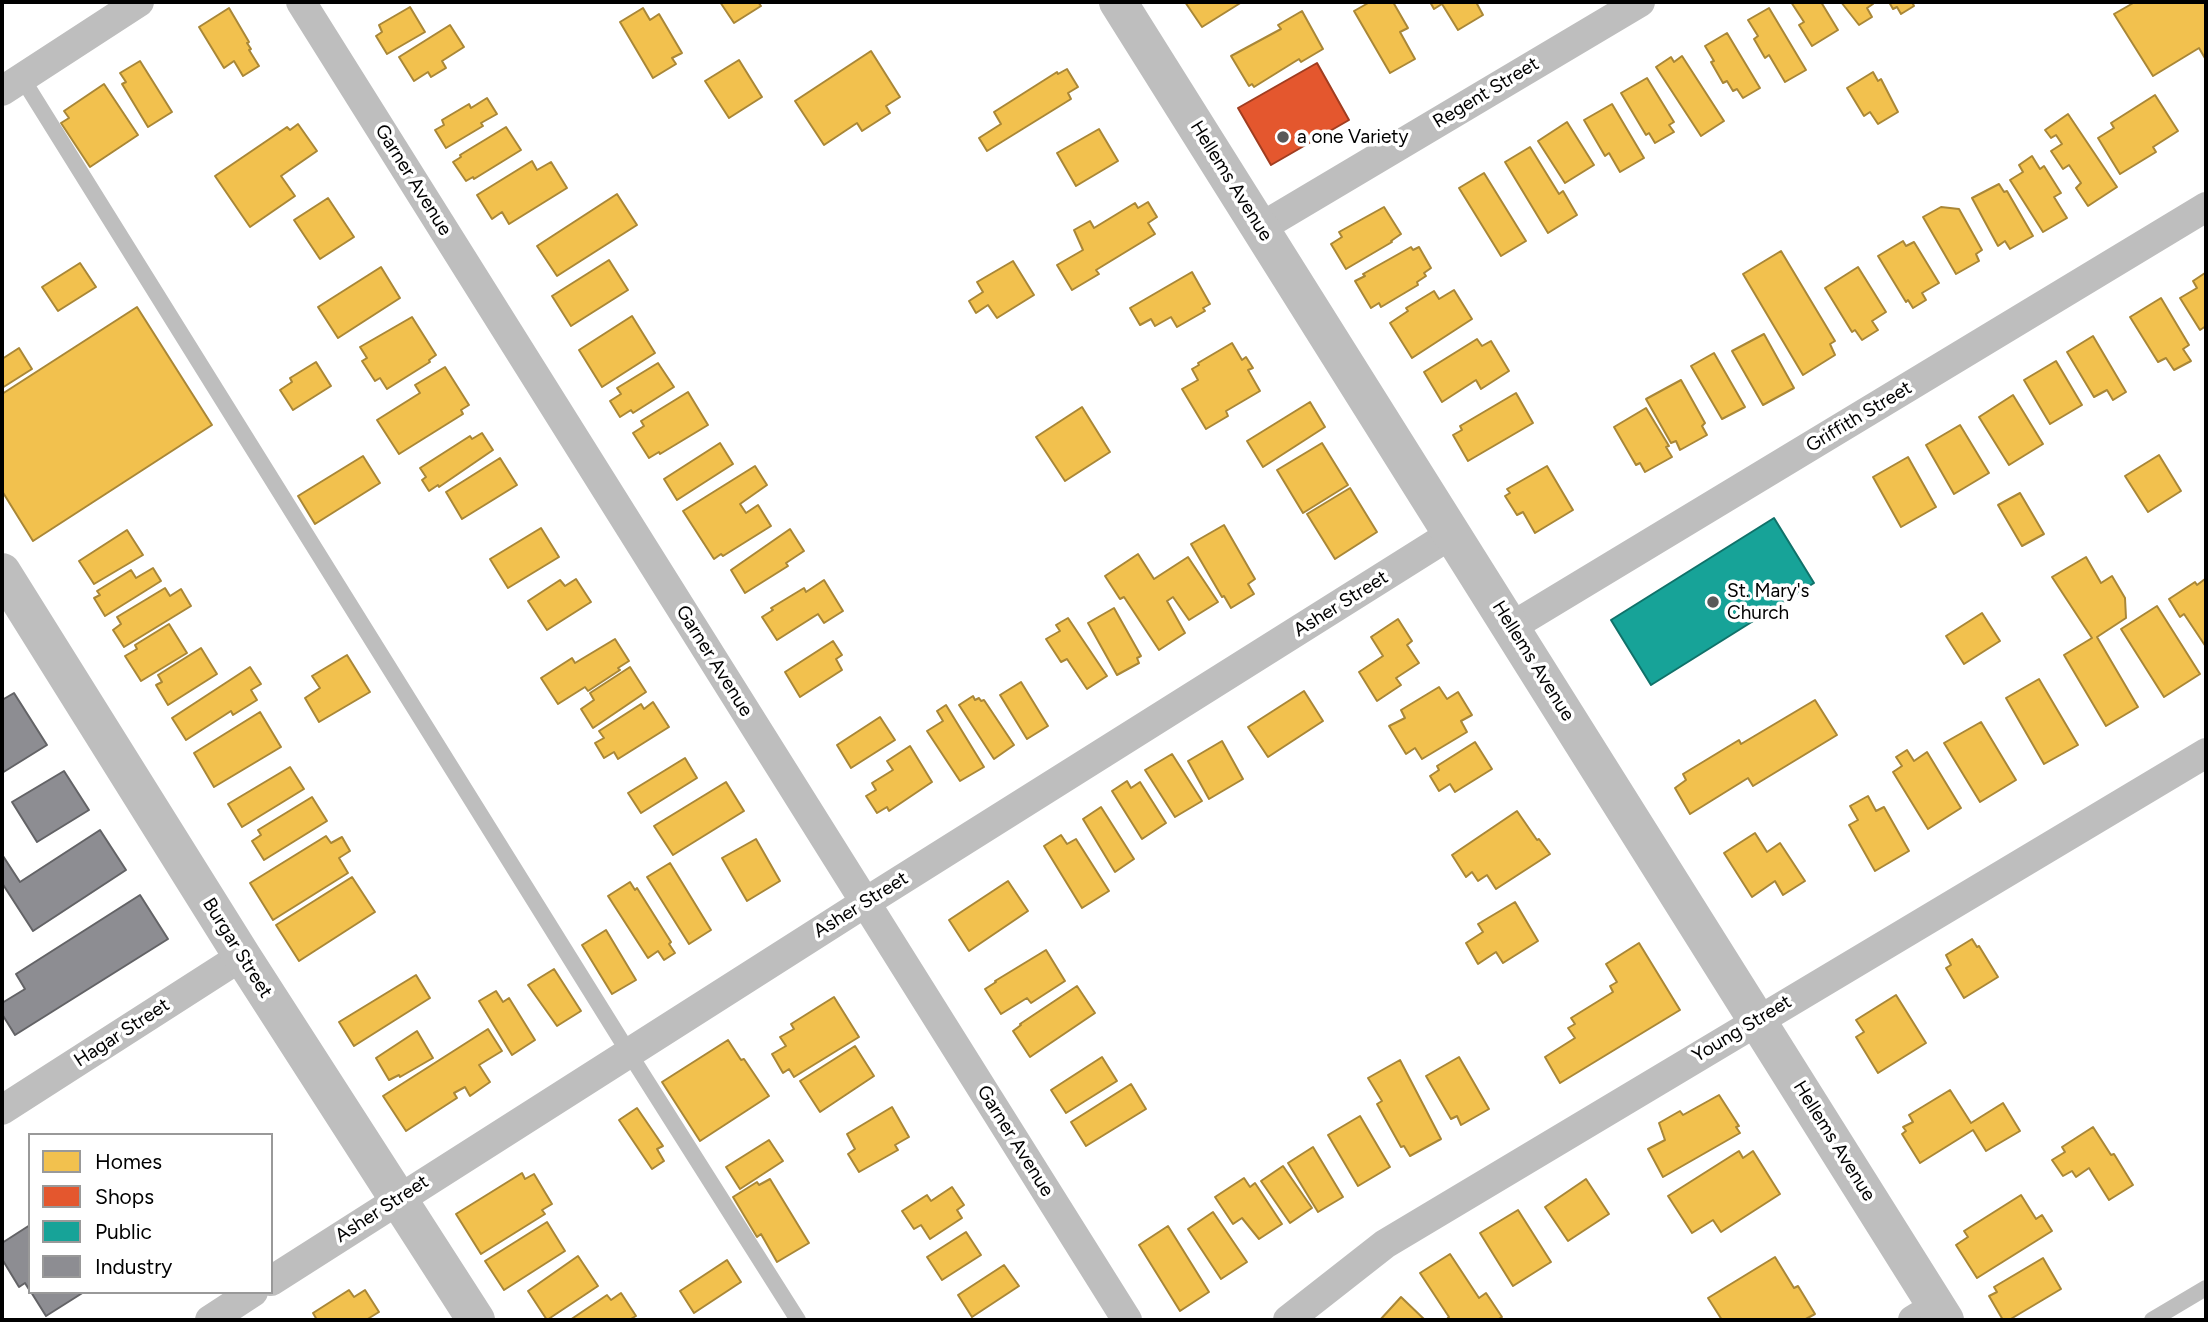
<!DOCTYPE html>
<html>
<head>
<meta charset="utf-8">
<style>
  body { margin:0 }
  #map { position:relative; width:2208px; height:1322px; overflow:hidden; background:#fff; font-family:Figtree,sans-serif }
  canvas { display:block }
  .frame { position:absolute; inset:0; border:4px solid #000; pointer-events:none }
  .legend { position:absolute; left:28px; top:1133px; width:245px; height:161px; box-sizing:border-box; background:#fff; border:2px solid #999; margin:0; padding:9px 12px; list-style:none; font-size:21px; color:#000 }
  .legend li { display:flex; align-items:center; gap:14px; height:35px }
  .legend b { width:35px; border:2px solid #999 }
</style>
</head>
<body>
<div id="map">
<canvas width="2208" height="1322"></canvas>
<div class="frame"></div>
<ul class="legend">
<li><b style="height:19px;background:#f2c14e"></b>Homes</li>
<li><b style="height:19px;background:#e4572e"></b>Shops</li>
<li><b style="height:19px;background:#17a398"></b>Public</li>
<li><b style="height:19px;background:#8d8d92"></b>Industry</li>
</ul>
</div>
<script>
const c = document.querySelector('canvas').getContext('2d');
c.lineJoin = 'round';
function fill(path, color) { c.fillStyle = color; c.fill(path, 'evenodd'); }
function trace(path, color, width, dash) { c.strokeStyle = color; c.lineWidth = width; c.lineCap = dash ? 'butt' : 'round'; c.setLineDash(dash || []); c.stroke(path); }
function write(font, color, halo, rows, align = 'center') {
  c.font = font + ' Figtree,sans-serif'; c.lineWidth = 7; c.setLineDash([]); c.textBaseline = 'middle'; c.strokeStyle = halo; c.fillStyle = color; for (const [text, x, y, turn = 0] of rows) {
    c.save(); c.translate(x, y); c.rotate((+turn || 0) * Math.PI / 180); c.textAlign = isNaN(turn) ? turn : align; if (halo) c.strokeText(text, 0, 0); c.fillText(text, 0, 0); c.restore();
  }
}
const homes = new Path2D(`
  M720,2H758L761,6L734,23Z
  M1185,2H1242L1202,27Z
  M1370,2H1393L1408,28L1400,32L1415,59L1390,73L1354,11Z
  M1430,2H1476L1483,15L1458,30L1442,4L1434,9Z
  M1791,2H1821L1838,30L1812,46L1799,25L1804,22Z
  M1841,2H1871L1873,4L1867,8L1872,17L1859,25Z
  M1889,2H1912L1914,6L1901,14L1897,7L1893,9Z
  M2135,2H2206V60L2199,48L2153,76L2114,14Z
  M410,7L425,32L387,54L376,36L382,32L379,25Z
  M229,8L249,42L247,43L251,49L249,50L259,66L243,76L234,61L224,68L199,27Z
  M643,8L650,20L659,14L682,53L672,58L676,64L653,78L620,22Z
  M1769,8L1806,70L1785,82L1769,55L1765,58L1754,39L1758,36L1748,20Z
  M1302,11L1323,49L1301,62L1299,59L1254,87L1252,84L1249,86L1231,56L1281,29L1278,25Z
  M450,25L464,47L442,61L446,68L431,77L428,72L414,81L399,57Z
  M1727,33L1760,88L1743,98L1737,89L1733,91L1727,81L1723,83L1711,62L1714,61L1705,46Z
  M871,51L900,97L886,106L890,113L862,131L857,123L824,145L795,101Z
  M1682,56L1724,121L1701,136L1656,67L1671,57L1674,62Z
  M739,60L762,97L729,118L705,81Z
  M140,61L172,112L148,127L122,84L126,82L120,73Z
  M1067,69L1078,87L1068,93L1071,99L987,151L979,138L1001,124L994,112L1057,72L1058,74Z
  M1873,72L1878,81L1881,79L1898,112L1878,124L1870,112L1864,116L1847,88Z
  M1647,78L1674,122L1669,125L1674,132L1655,143L1649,133L1646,135L1621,93Z
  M104,84L138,135L90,167L61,123L69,118L64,111Z
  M2155,95L2178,131L2153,147L2156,152L2120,174L2098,138L2114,128L2111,123Z
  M487,98L497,114L481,123L483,126L446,148L435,130L444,125L442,120L469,104L471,108Z
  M1612,104L1644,158L1620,172L1609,153L1605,156L1584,120Z
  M2068,114L2117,187L2088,206L2076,188L2081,183L2069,165L2063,169L2051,151L2062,144L2056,135L2051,138L2045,130Z
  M1567,122L1594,165L1565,183L1538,141Z
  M298,124L317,151L281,176L295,196L250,227L215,176L287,127L290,130Z
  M506,127L521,150L474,179L473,177L466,181L453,162L461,157L460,155Z
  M1099,129L1118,161L1076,186L1057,153Z
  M1530,147L1559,194L1563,191L1577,215L1548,233L1505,162Z
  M2032,156L2040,169L2044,166L2061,193L2054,197L2067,218L2043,232L2010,180L2023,172L2019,165Z
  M532,161L537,170L551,162L567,188L509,224L502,212L492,219L477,195Z
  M1484,173L1526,241L1501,256L1459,188Z
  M1999,184L2004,192L2007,191L2033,236L2010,249L2005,241L1998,246L1972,198Z
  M617,194L637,225L557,276L537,246Z
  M328,198L354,237L320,259L294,220Z
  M1148,202L1157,217L1148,223L1155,234L1096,270L1099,274L1072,290L1057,265L1083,250L1074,230L1090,221L1094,228L1135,203L1138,208Z
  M1384,207L1401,234L1391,241L1392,242L1346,269L1331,244L1342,237L1339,232Z
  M1941,207L1959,209L1982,250L1976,254L1979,261L1956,274L1923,217Z
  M1903,241L1906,246L1914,242L1939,283L1922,293L1926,300L1913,308L1908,300L1906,302L1878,256Z
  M1411,247L1413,250L1419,247L1431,268L1424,273L1426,276L1417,282L1418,285L1381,307L1379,303L1371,308L1355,281L1365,276L1363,274Z
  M1781,251L1835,341L1830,344L1835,355L1803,375L1743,274Z
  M609,260L628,290L571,326L552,296Z
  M1013,261L1034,295L997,318L988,305L976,313L969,301L983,292L977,282Z
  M80,263L96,287L58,311L42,287Z
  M381,267L400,298L338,338L318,307Z
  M1858,267L1886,312L1872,321L1878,330L1862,340L1855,330L1852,332L1825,288Z
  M1192,272L1210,304L1203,308L1205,311L1177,327L1171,317L1155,326L1151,319L1140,325L1130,308Z
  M2205,273L2206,326L2200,330L2180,298L2197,288L2193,281Z
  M1454,290L1472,319L1412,358L1390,323L1408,311L1406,308L1434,291L1439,299Z
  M2161,298L2189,345L2183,349L2191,361L2174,370L2166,358L2158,362L2130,317Z
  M137,307L212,425L33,541L2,491V394Z
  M632,316L655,353L602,387L579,350Z
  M412,317L436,355L429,360L430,362L387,389L380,378L375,381L362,361L367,358L360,347Z
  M1764,334L1794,388L1763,405L1732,351Z
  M2093,336L2126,392L2113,400L2107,390L2094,397L2067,352Z
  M1477,339L1482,346L1491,341L1509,371L1481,389L1476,380L1442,402L1424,372Z
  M1232,343L1242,360L1246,357L1253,368L1248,370L1260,391L1226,411L1228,416L1206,429L1182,389L1198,380L1192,369L1199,365L1198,363Z
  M19,348L32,369L2,388V359Z
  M1714,353L1745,407L1722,419L1691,366Z
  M2056,361L2082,405L2050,424L2024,380Z
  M316,362L331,386L293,410L280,390L292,382L290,378Z
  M658,363L674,387L633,413L631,410L620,417L610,401L621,394L617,388Z
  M445,367L469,405L461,410L463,414L399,454L377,420L420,393L415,385Z
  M1681,380L1705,423L1702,426L1707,435L1680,450L1676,441L1671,443L1646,399Z
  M688,392L708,425L660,454L659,452L649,458L633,433L644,426L641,421Z
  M1516,393L1533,423L1468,461L1453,435L1462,430L1460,426Z
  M2013,395L2043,444L2009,465L1979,417Z
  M1310,402L1325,427L1263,467L1247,441Z
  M1082,407L1110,452L1065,481L1036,437Z
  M1646,408L1669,446L1666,447L1672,457L1645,472L1640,463L1636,465L1614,427Z
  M1960,425L1989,473L1954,494L1926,445Z
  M482,433L493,450L439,487L438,485L429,491L422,480L426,477L420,468L470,436L472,439Z
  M720,443L733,464L677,500L664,479Z
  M1322,443L1348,485L1303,513L1277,470Z
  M2159,455L2181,491L2148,512L2125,476Z
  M363,456L380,483L315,524L298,496Z
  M1908,457L1936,507L1901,527L1873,477Z
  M500,458L517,485L462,519L446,492Z
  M755,466L767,485L740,504L746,513L758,505L771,526L723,556L721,554L714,559L683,511Z
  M1547,466L1573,510L1535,533L1523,512L1517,515L1505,496L1510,493L1507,489Z
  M1350,488L1377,532L1335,559L1307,514Z
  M2020,493L2044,534L2022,546L1998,505Z
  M1224,525L1255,579L1248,584L1254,594L1231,608L1224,596L1222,597L1191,544Z
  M541,528L559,557L508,588L490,559Z
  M790,529L804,551L786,563L788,566L745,593L731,570Z
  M127,530L143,555L94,584L79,561Z
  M1138,554L1154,579L1188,557L1218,602L1189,620L1173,597L1167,601L1185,633L1159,650L1124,597L1120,599L1105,576Z
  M2086,557L2101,583L2112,576L2125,598L2126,618L2097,637L2138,707L2106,726L2064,655L2092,638L2052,577Z
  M153,568L161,581L105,616L94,598L100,595L97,591L131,570L136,578Z
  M576,579L591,602L547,630L528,601L560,580L565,586Z
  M2205,579L2206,580V647L2184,614L2180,617L2169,599L2195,582L2197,585Z
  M824,580L843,611L824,623L818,614L777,640L762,617L773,610L771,608L804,588L806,592Z
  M165,588L170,596L181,589L191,606L124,647L113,630L121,624L117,617Z
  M2157,606L2200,674L2164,697L2121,629Z
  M1114,608L1141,656L1137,658L1139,663L1117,675L1088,623Z
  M1982,613L2000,641L1964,664L1946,636Z
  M1068,618L1107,676L1087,689L1067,659L1061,662L1046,639L1060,631L1056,625Z
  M1398,619L1412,641L1407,645L1419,663L1396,678L1401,685L1377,701L1359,672L1383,656L1371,637Z
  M169,624L187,653L141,681L125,656L137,649L135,645Z
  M615,639L629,661L618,668L620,670L588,691L585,687L558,704L541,678L572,658L575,663Z
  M833,641L842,655L836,659L842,670L800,697L785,672Z
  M201,648L217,674L168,705L156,685L162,682L158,675Z
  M347,655L370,692L319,722L305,698L320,688L312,676Z
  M250,667L261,684L251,690L257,700L233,715L231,711L186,740L172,718Z
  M630,667L646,692L593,728L581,709L594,700L590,693Z
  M2039,679L2078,745L2044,764L2006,698Z
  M1021,682L1048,726L1027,739L1000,695Z
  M1439,687L1447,699L1458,692L1472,715L1461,721L1467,732L1422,759L1415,748L1406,754L1389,726L1405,718L1401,710Z
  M1304,691L1323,721L1268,757L1248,727Z
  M973,696L975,700L979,698L981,701L984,700L1014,745L994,759L959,705Z
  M1815,700L1837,735L1753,786L1748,778L1690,814L1675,788L1686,780L1683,774L1739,740L1741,744Z
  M653,702L669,727L618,759L614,752L604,758L595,743L604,738L599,731L641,704L644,709Z
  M946,705L984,767L960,781L927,731L943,721L937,711Z
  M260,712L281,747L214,787L194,753Z
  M880,717L895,740L851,768L837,745Z
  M1981,722L2016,780L1980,802L1944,743Z
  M1222,741L1243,779L1209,799L1188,761Z
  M1475,742L1492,769L1455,792L1450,784L1439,791L1430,776L1439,770L1437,766Z
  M910,746L932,782L889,811L887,807L877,813L866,796L876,790L872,783L893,770L887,761Z
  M1907,750L1914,761L1927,752L1961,808L1928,829L1893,772L1902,766L1896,757Z
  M1172,754L1202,801L1175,817L1145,770Z
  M685,758L697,778L641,813L628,793Z
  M290,767L304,789L242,827L228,804Z
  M1127,781L1131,788L1140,782L1166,823L1142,839L1112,791Z
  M726,782L744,811L673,855L654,826Z
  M1868,796L1876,811L1884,807L1909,851L1875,871L1849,825L1858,820L1850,806Z
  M312,797L327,821L264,860L252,841L261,835L258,830Z
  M1101,807L1134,859L1115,872L1083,819Z
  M1517,811L1537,840L1539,839L1550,854L1496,889L1487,875L1478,881L1472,872L1466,877L1452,855Z
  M1755,833L1767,852L1780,843L1805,881L1783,895L1775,881L1752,897L1724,853Z
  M1061,835L1067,844L1076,839L1109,891L1082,908L1044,846Z
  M326,836L331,843L342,837L350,851L339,858L348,873L273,920L250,883Z
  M756,839L780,881L747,901L722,858Z
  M670,863L711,930L689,944L647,877Z
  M352,877L375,912L299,961L276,925Z
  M1008,881L1028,911L969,951L949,920Z
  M630,882L635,890L637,888L671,942L669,944L675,953L664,960L658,951L648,958L608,896Z
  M1515,902L1538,941L1503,963L1496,952L1478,964L1466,943L1483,932L1478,924Z
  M606,930L636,980L612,994L582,945Z
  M1972,939L1977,947L1979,946L1998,977L1964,998L1946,968L1951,965L1946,955Z
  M1639,943L1680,1010L1560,1083L1545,1057L1575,1038L1568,1028L1575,1024L1571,1018L1613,992L1610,986L1617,982L1606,964Z
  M1046,950L1065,981L1031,1003L1027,998L1001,1014L985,989L996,982L995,981Z
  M554,969L581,1011L557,1026L528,985Z
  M416,975L430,998L354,1046L339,1022Z
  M1077,986L1095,1013L1030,1057L1013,1031L1021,1025L1020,1024Z
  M496,991L503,1002L509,998L535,1040L512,1055L479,1001Z
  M1896,995L1926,1043L1878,1073L1856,1037L1864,1032L1856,1020Z
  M834,997L859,1037L794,1077L789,1069L783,1073L772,1054L786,1046L780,1037L794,1029L791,1024Z
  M488,1029L502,1051L479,1065L490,1082L470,1096L465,1087L454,1093L457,1098L406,1131L383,1096Z
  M417,1031L433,1058L400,1077L399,1075L389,1080L376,1058Z
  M728,1040L741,1060L744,1059L769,1096L700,1141L662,1082Z
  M855,1046L874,1076L820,1112L800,1081Z
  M1102,1057L1117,1081L1066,1113L1051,1090Z
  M1459,1057L1489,1109L1461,1125L1457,1116L1451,1119L1426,1076Z
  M1400,1060L1441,1139L1410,1156L1404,1146L1401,1147L1377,1104L1382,1101L1368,1078Z
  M1131,1084L1146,1109L1086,1146L1071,1122Z
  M1950,1090L1971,1123L2003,1103L2020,1131L1986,1151L1973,1130L1920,1163L1902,1134L1906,1131L1903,1127L1913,1122L1909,1115Z
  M1719,1095L1739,1126L1736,1127L1740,1133L1663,1177L1648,1149L1665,1140L1659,1123L1680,1111L1683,1115Z
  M892,1107L909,1137L895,1145L898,1150L859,1172L848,1154L855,1149L847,1134Z
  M637,1108L663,1146L657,1149L664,1161L652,1169L619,1120Z
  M1360,1116L1390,1167L1358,1186L1328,1135Z
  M2093,1127L2111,1155L2114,1154L2133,1185L2109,1200L2089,1168L2076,1177L2072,1171L2063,1176L2052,1160L2065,1152L2062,1147Z
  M769,1140L783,1161L740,1189L726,1167Z
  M1313,1147L1343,1197L1318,1212L1288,1163Z
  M1739,1151L1743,1158L1753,1151L1780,1194L1721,1232L1713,1220L1692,1233L1668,1196Z
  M1283,1166L1312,1208L1290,1223L1261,1181Z
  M522,1173L525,1179L534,1174L552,1204L542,1210L545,1214L481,1254L456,1214Z
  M1244,1178L1250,1187L1255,1183L1282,1224L1259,1239L1242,1218L1233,1224L1215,1197Z
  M770,1179L809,1243L777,1262L761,1234L757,1237L733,1197L757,1182L759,1185Z
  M1586,1179L1609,1214L1568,1241L1545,1207Z
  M952,1187L964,1205L957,1210L962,1218L930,1239L921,1225L914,1229L902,1211L927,1195L931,1201Z
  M2021,1195L2036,1219L2042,1215L2052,1231L1977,1278L1956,1245L1968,1237L1964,1231Z
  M1518,1210L1551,1262L1513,1286L1480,1233Z
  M1213,1212L1247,1262L1221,1279L1188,1229Z
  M547,1222L565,1251L504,1290L485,1261Z
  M1168,1226L1209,1292L1180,1311L1139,1245Z
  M966,1232L981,1255L942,1280L927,1257Z
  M1450,1254L1479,1298L1486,1293L1502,1317L1497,1320H1446L1449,1317L1420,1273Z
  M578,1256L598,1286L547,1320L528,1291Z
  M1775,1257L1794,1288L1798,1286L1815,1314L1804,1320H1722L1708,1298Z
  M2043,1258L2061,1289L2009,1320H2003L1989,1296L1997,1292L1994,1287Z
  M727,1260L741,1282L694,1313L680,1291Z
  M1004,1265L1019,1286L972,1317L958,1295Z
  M349,1290L354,1297L365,1290L379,1312L366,1320H317L313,1313Z
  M621,1293L636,1316L629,1320H570L607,1295L611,1300Z
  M1401,1297L1425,1320H1380Z`);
const shops = new Path2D(`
  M1317,63L1349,120L1271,165L1238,108Z`);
const public = new Path2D(`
  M1774,518L1814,583L1651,685L1611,620Z`);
const industry = new Path2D(`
  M14,693L47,745L2,773V700Z
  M64,771L89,810L37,842L12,802Z
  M100,830L126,870L33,931L2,883V857L3,856L20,882Z
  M140,895L168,939L15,1035L2,1014V1003L25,989L16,974Z
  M30,1225V1291L25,1283L19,1287L2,1259V1243Z
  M31,1292H84L46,1316Z`);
const service = new Path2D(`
  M22,78L629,1053L798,1320
  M2152,1320L2206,1288`);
const minor = new Path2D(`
  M301,2L1127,1320
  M2,91L139,2
  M1260,228L1640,2
  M1511,627L2206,207
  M2,1110L242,956
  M271,1281L866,902L1453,533
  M210,1320L253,1292
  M1288,1320L1385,1244L2206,753
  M1913,1320L1936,1306`);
const tertiary = new Path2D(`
  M1118,2L1945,1320
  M2,572L242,956L476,1320`);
const markers = [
  [1283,137,7,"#595959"],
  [1713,602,7,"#595959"]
];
const streetNames = [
  ["Regent Street",1486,93,-31],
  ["Garner Avenue",413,180,58],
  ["Hellems Avenue",1231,181,58],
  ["Griffith Street",1859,417,-31],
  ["Asher Street",1341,604,-32],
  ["Garner Avenue",714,661,58],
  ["Hellems Avenue",1533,661,58],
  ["Asher Street",861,905,-32],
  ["Burgar Street",237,948,58],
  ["Young Street",1742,1029,-31],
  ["Hagar Street",122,1033,-33],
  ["Garner Avenue",1015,1141,58],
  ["Hellems Avenue",1834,1141,58],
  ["Asher Street",382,1209,-33]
];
const poiNames = [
  ["a one Variety",1297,137],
  ["St. Mary's",1727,591],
  ["Church",1727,613]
];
fill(homes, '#f2c14e');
trace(homes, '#a98737', 2);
fill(shops, '#e4572e');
trace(shops, '#a03d20', 2);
fill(public, '#17a398');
trace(public, '#10726a', 2);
fill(industry, '#8d8d92');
trace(industry, '#636366', 2);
trace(service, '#bebebe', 16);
trace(minor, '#bebebe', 30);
trace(tertiary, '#bebebe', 38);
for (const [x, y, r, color] of markers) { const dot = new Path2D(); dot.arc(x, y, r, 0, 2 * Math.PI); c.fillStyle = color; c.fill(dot); trace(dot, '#fff', 2.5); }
write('19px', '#000', '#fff', streetNames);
write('19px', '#000', '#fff', poiNames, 'left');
</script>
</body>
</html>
